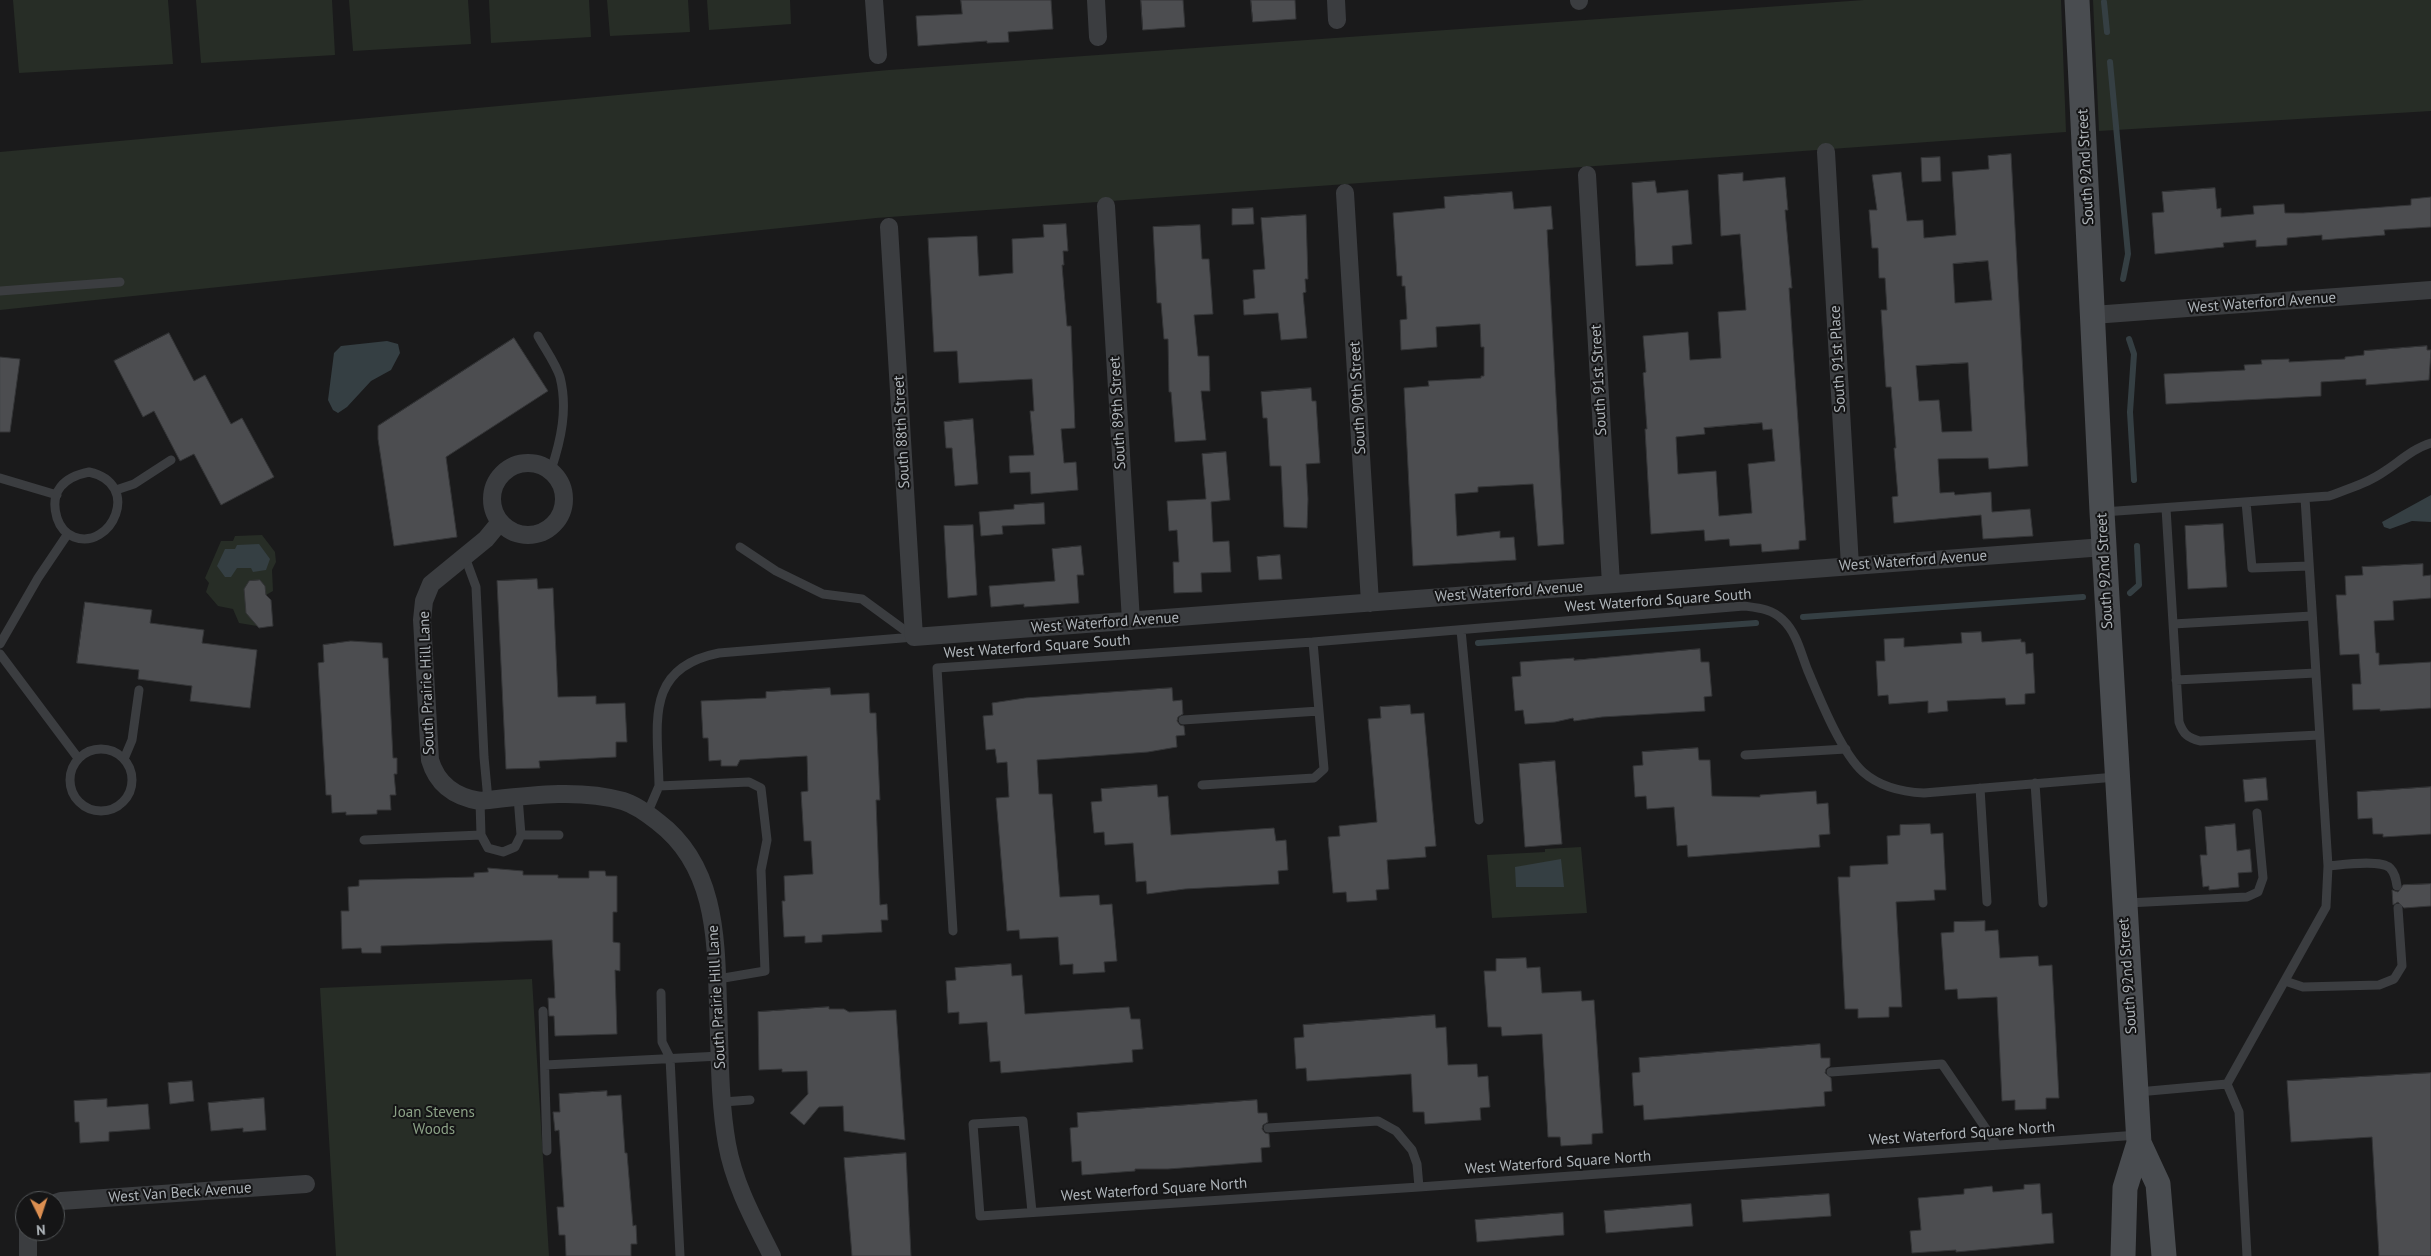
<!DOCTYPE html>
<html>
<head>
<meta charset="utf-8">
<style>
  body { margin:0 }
  #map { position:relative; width:2431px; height:1256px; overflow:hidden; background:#1a1a1b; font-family:"PT Sans",sans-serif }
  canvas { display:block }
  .north { position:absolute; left:15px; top:1191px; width:50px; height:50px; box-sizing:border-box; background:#151516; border:1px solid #525557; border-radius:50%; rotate:176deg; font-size:14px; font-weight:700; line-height:20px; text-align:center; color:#aeb4b9 }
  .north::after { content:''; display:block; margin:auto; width:18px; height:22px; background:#dc8f51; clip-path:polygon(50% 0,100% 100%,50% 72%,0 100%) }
</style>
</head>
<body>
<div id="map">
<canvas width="2431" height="1256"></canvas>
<div class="north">N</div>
</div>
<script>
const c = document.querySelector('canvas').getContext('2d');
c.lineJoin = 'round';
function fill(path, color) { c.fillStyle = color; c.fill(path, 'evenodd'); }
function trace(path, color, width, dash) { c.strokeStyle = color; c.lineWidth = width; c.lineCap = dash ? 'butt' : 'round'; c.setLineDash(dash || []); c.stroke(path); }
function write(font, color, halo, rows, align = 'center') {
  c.font = font + ' "PT Sans",sans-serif'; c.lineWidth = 4; c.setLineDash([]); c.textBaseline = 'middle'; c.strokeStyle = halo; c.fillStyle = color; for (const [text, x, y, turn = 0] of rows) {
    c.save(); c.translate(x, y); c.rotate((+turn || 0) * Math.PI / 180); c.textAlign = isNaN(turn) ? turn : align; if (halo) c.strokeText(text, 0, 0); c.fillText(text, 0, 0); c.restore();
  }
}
const green = new Path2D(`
  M13,0H168L173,64L19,73Z
  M196,0H332L335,55L201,63Z
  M349,0H468L471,44L353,51Z
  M489,0H589L591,37L491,43Z
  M607,0H688L690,32L610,36Z
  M707,0H790L791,24L709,30Z
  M1864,0H2061L2066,132L876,218L0,310V152L889,70Z
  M2093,0H2431V111L2099,131Z
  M262,535L275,552L276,562L272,570L273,591L266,595L265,586L260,580L249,581L244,589L259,624L257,626L239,623L233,609L218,606L206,592L209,583L205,578L221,541H233L235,536Z
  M1581,847L1587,913L1492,918L1487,855L1545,852V849Z
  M532,979L549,1256H336L320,988Z`);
const water = new Path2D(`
  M387,341L398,344L400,353L391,370L371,381L347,407L338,413L333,410L328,400L334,353L341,346Z
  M2431,495V522L2412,521L2390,529L2384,527L2382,522Z
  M259,544L270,559L266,570L253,572L251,568H237L231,577H225L217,566L225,549H235L237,545Z
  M1561,859L1564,887H1516L1515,867Z`);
const stream = new Path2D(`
  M2104,2L2107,32
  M2110,62L2128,254L2123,279
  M2129,339L2134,354L2130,412L2134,480
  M2130,593L2139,585L2137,546
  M1803,617L2083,597
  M1478,643L1756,623`);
const building = new Path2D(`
  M961,0H1051L1053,29L1008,32L1009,42L987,43V41L918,46L916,16L962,14Z
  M1141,0H1183L1185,27L1143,30Z
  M1251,0H1295L1296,19L1253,22Z
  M2011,154L2028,466L1989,469L1988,458L1938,459L1940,493L1954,492L1955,495L1991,492L1992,512L2030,509L2033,536L1983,539L1981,515L1894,523L1892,497L1898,496L1894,448H1896L1891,387H1886L1881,310H1887L1885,278H1879L1878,248H1872L1869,210H1877L1872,175L1901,172L1907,221L1923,220L1924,238L1956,235L1952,172L1989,169L1988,156ZM1988,261L1992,300L1955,303L1953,264ZM1968,363L1972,431L1942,432L1939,400L1919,401L1916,366Z
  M1940,157L1941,181L1922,182L1921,158Z
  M1743,173V181L1785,177L1788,210H1785L1792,288H1789L1806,540L1799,541V549L1762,552L1761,544L1730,546L1729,539L1705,541L1704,530L1651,534L1645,429H1647L1643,373L1646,372L1643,336L1688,332L1690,360L1721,358L1718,312L1746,310L1740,234L1721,236L1718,175ZM1762,423L1763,430L1772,429L1775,461L1748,464L1752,513L1719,516L1716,471L1678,474L1676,437L1705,434L1704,428Z
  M1655,181L1657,193L1688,190L1692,244L1672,246L1673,264L1636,266L1632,183Z
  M2215,188L2217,209L2221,208V217L2254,214L2253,206L2284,204L2285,213H2303L2411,205V199L2431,197V227L2384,230L2385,235L2322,240V235L2287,238V245L2256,247V240L2223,243L2224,247L2155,254L2152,213L2164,212L2162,192Z
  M1512,192L1514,209L1551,206L1553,229L1547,230L1564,544L1538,546L1533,484L1478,487V492L1455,494L1457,536L1500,531V538L1514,537L1516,560L1413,566L1404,388L1429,386L1428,381L1481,378V376H1484V347H1481L1480,324L1436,327L1437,347L1401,350L1400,320L1407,319L1405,286H1402V276H1397L1393,213L1445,208L1444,197Z
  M1253,208L1254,224L1232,225V209Z
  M1306,215L1308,279H1305L1306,292L1303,293L1307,338L1281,340L1278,313L1244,315L1243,300L1255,298L1253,270L1265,269L1261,218Z
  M1066,224L1068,251H1063L1064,265H1062L1067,326H1071L1075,428L1061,429L1064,463L1076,462L1078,490L1031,494L1030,472L1010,473L1009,456L1034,455L1030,411H1034L1032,379L959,383L957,351L934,352L928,238L977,236L979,276L1013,273L1012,239L1044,237L1043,225Z
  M1200,225L1202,259H1209L1213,314L1194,315L1198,356H1209L1210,391H1201L1206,440L1175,442L1171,392H1169L1168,339H1164L1161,303H1157L1153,227Z
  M169,333L194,381L205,375L231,424L242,418L274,477L221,505L194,454L180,461L154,411L143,417L114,361Z
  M514,338L548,391L446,457L457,537L394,546L378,439V426Z
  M2427,346V350H2431L2429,380L2366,385V379L2321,382V396L2166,404L2164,374L2245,370L2244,365L2262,364L2261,360L2289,359V362L2345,359V357L2364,355V351Z
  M0,357L20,359L10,432H0Z
  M1311,388L1312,401H1316L1320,463L1306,464L1308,499L1307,528L1284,527L1281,466H1270L1267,418H1263L1261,392Z
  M973,419L978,484L955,486L952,448H946L944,422Z
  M1226,452L1230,500L1211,502L1213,542L1229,541L1231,572L1201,573L1202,592L1174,593L1173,562H1179L1177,530L1169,531L1167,501L1206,499L1202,454Z
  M1044,503L1045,524L1002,526L1003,534L981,536L979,512L1014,509V505Z
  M2223,524L2227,587L2188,589L2185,526Z
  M973,525L977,595L948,598L944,526Z
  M1081,546L1084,575H1077L1079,603L1024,607V604L991,607L989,586L1055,581L1052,549Z
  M1280,555L1282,579L1259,580L1257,557Z
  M2423,564V576L2431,575V598L2393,601L2394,620L2374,621L2376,653H2379V665L2431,662V708L2380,711V709L2353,710L2352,684H2361L2359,654L2340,655L2336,595H2346L2345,576L2363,575L2362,567Z
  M537,579L538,589L553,588L558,697L596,696V704L625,703L627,742H616V757L539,761L540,768L506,769L497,581Z
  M260,580L265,586L266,595L271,600L273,626L259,628L246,613L244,589L249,581Z
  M85,602L152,610L150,623L204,630L202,643L257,650L250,708L190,701L192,686L138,679L139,670L77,663Z
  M1981,632L1982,642L2021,639V642H2025L2026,654L2033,653L2035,693L2025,694V704L2006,705L2005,698L1947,701L1948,711L1928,713V701L1889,704L1888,695L1878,696L1876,661H1885L1884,639L1904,638V647L1962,643L1961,633Z
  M351,641L382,643L383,658H388L393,758H397V774H394L396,795H390L391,810H377V814L346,815V812L332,813L331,795H326L318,663L324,662L323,645Z
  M1700,649L1701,662H1709L1712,696L1704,697L1705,711L1602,717L1574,721L1573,718L1555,722L1525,724L1523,710L1515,711L1512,677L1521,676L1520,662L1574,658V660Z
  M830,688L831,695L869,693L870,713H876L880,800H876L880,905L887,904L888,920H881L882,932L822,935V942L805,943V936L784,937L782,901H785L784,876L813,874L811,841H804L801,792L808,791L807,756L740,760L737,766H721V760L709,761L708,738H703L701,701L766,698V692Z
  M1172,688L1173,701L1182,700L1183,714L1178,717L1177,721L1180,725L1184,726L1185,735L1176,736L1177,747L1148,752L1037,760L1039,794H1052L1060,897L1099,895L1100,905L1112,904L1117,961L1104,962L1105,972L1073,974V964L1060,965L1058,937L1020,939L1019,930L1007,931L996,798L1009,797L1007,762L997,763L995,749L986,750L983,716L993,715L992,703L1025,698Z
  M1410,705L1411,714L1424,713L1436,846L1425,847L1426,857L1387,860L1389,889L1376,890L1377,900L1347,902L1346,892L1333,893L1328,837L1340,836L1339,826L1377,822L1368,719L1381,718L1380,707Z
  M1698,748L1699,760H1710L1712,796L1760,797V795L1816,791L1817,804L1828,803L1830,834L1819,835L1820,847L1688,857L1687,845L1677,846L1674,807L1647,809L1646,796L1635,797L1633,766L1643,765L1642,752Z
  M1555,761L1562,844L1525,847L1519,764Z
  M2266,778L2268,800L2245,802L2243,780Z
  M1157,785L1158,797L1168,796L1171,835L1274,828L1276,841L1286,840L1288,870L1278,871L1279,884L1185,889L1147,894L1146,881L1136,882L1133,843L1105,845L1104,832L1094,833L1091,802L1102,801L1101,789Z
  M2431,787V834L2383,837V834H2373L2372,818L2358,819L2357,792Z
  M1930,824L1931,834L1943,833L1946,890H1934L1935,900L1896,902L1902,1007H1889V1017L1858,1018V1009H1845L1838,877H1850V866L1888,864L1887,836L1900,835V825Z
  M2235,824L2237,851L2250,849L2252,872L2238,873L2239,887L2209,890V886L2203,887L2200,855H2207L2205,827Z
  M488,868L523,871V875H558V878H589V871H605L606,876H617V912H613V942L620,943V971L615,970L617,1034L555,1036L554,1016H549L548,998H555L552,940L381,946V953H362L361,948L342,949L341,911H349L348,887L359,886V880L474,877V873L488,872Z
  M2431,884V906L2404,908L2398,902L2393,905L2392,890L2398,892L2403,885Z
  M1985,921V931L1998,930L2000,958L2038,956L2039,966L2052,965L2059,1098H2046V1109L2015,1110V1100L2002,1101L1997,997L1958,999L1957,989L1945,990L1941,933L1954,932V922Z
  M1526,958L1527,968L1540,967L1542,993L1581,991L1582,1001L1594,1000L1603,1133L1592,1134V1144L1561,1146L1560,1137H1548L1542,1034L1502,1036L1501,1027H1488L1484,971H1496V959Z
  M1011,964L1012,976L1022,975L1025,1014L1129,1007L1131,1019H1140L1143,1049L1132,1050L1133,1062L1001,1073L1000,1061L990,1062L987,1022L959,1024V1012L948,1013L946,981L956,980L955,968Z
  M829,1007V1009H844L849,1012L896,1010L905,1140L844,1131L843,1106L819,1107L804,1125L790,1113L808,1094L807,1071L782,1072V1069L759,1070L758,1012Z
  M1435,1015L1436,1028L1446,1027L1448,1065L1477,1064L1478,1077L1488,1076L1490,1107L1480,1108L1481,1120L1425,1124L1424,1112H1413L1411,1074L1307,1081L1306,1068L1296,1069L1294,1038L1304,1037L1303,1025Z
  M1820,1044L1821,1058H1830V1066L1826,1069L1825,1073L1831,1078L1832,1091L1824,1092L1825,1106L1644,1120L1643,1105L1634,1106L1632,1073L1640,1072L1639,1058Z
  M2431,1073V1256H2379L2372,1137L2291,1142L2287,1081Z
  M192,1081L194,1101L170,1104L168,1083Z
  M607,1091V1096L621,1095L625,1153H627L633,1226L636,1225L637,1244H631V1256H566L565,1235H559L557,1207H564L559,1130L555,1131L553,1112H560L559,1094Z
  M264,1098L266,1130L243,1132V1128L211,1131L208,1103Z
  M107,1099V1107L148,1104L150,1129L109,1132V1141L80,1143L79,1122H75L74,1101Z
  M1257,1100L1258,1113H1267L1268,1122L1263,1125L1262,1129L1265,1133L1269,1134L1270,1147L1261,1148L1262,1162L1168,1169H1135V1171L1082,1175L1081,1161L1072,1162L1070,1128L1078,1127L1077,1113Z
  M906,1153L911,1256H852L844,1158Z
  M2040,1184L2042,1214L2052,1213L2054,1243L1956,1252V1250L1912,1253L1910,1231L1921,1230L1918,1198L1964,1194V1189L1992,1186L1993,1192L2024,1189V1185Z
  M1829,1194L1831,1216L1743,1222L1741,1200Z
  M1691,1204L1693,1226L1606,1233L1604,1211Z
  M1563,1213L1564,1235L1477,1242L1475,1220Z`);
const service = new Path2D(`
  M0,291L120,282
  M538,336C545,349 556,364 560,377C568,409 561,440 551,470
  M89,472C143,484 111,551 74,537C66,534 60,527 57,518C49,491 64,477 89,472Z
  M0,478L57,495
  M116,490L134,484L171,460
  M2246,502L2252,568L2309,566
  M2166,508L2179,722C2183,734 2188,738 2200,741L2319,735
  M2103,512L2329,496C2348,489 2368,483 2385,471C2400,461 2414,448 2431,443
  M740,547L776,571L823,594L862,599L914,637
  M465,557L476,587L484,757L488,800
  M2173,624L2312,616
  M1461,630L1479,820
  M0,644L38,578L67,535
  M0,654L78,758
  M2176,680L2316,673
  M1183,720L1319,711
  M70 780a31 31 0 1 1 62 0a31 31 0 1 1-62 0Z
  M1745,755L1846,749
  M124,759L132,740L139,690
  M2035,783L2043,903
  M1202,785L1314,778L1324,769L1313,642
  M659,786C658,724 643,668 719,653L914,637
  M1980,788L1987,902
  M480,801L481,835L488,848L503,852L515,847L521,835L518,797
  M647,814L659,786L749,782L761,788L767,840L761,870L765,971L718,979
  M521,835H559
  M364,840L481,835
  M2328,866C2341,865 2380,859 2390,868C2395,873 2396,879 2397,886
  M2127,903L2247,897L2258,892L2263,878L2257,813
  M953,931L937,668L1313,642L1744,606C1759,608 1772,609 1783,620C1797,633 1801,654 1808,671C1820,699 1841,752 1863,772C1880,787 1902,792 1924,793L2116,777
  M2285,981L2303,987L2379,985L2394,979L2402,966L2398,908
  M661,993L662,1042L670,1058L680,1256
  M543,1011L547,1151
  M545,1065L720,1056
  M1831,1072L1942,1064L1997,1145
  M2227,1084L2326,907L2328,866L2305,498
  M2227,1084L2239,1112L2247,1256
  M2138,1092L2227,1084
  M723,1102L750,1100
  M1268,1128L1378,1121L1396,1131L1412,1150L1417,1164L1419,1187
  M1032,1212L1023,1121L973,1124L980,1216L1419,1187L2138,1135`);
const minor = new Path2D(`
  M874,0L878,55
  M1096,0L1098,37
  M1336,0L1337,20
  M1579,0V1
  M1826,152L1850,566
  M1587,175L1611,584
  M1345,193L1370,603
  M1106,206L1131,621
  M889,227L914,637L2104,547
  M2093,315L2431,290
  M492 499a36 36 0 1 1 72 0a36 36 0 1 1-72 0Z
  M500,522L486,539L431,584L424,601L422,620L430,760C437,784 455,797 480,801C525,796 578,788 623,801C636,805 648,814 658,822C716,866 716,938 718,1005C720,1051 719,1099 727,1144C734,1184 754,1220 772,1256
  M55,1203L61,1201L306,1184
  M28,1256V1231`);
const secondary = new Path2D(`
  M2077,0L2102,512L2139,1143L2125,1188L2123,1256
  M2139,1143L2158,1184L2164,1256`);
const streetNames = [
  ["South 92nd Street",2086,167,-93],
  ["West Waterford Avenue",2262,303,-4],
  ["South 91st Place",1838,359,-93],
  ["South 91st Street",1599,380,-93],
  ["South 90th Street",1358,398,-93],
  ["South 89th Street",1118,413,-93],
  ["South 88th Street",902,432,-93],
  ["West Waterford Avenue",1913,561,-4],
  ["South 92nd Street",2105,571,-93],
  ["West Waterford Avenue",1509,592,-4],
  ["West Waterford Square South",1658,601,-4],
  ["West Waterford Avenue",1105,623,-4],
  ["West Waterford Square South",1037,647,-4],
  ["South Prairie Hill Lane",427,683,-92],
  ["South 92nd Street",2128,976,-94],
  ["South Prairie Hill Lane",717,997,-93],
  ["West Waterford Square North",1962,1134,-4],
  ["West Waterford Square North",1558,1163,-4],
  ["West Waterford Square North",1154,1190,-4],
  ["West Van Beck Avenue",180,1193,-4]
];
const parkNames = [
  ["Joan Stevens",434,1113],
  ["Woods",434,1130]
];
fill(green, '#272d26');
fill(water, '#353f43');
trace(stream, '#353f43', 6);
fill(building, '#4c4d50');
trace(building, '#343537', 1);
trace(service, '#3b3d40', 9);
trace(minor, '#3b3d40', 18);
trace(secondary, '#494c50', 25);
write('15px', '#aeb4b9', '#151516', streetNames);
write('15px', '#8ca287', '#151516', parkNames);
</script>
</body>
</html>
